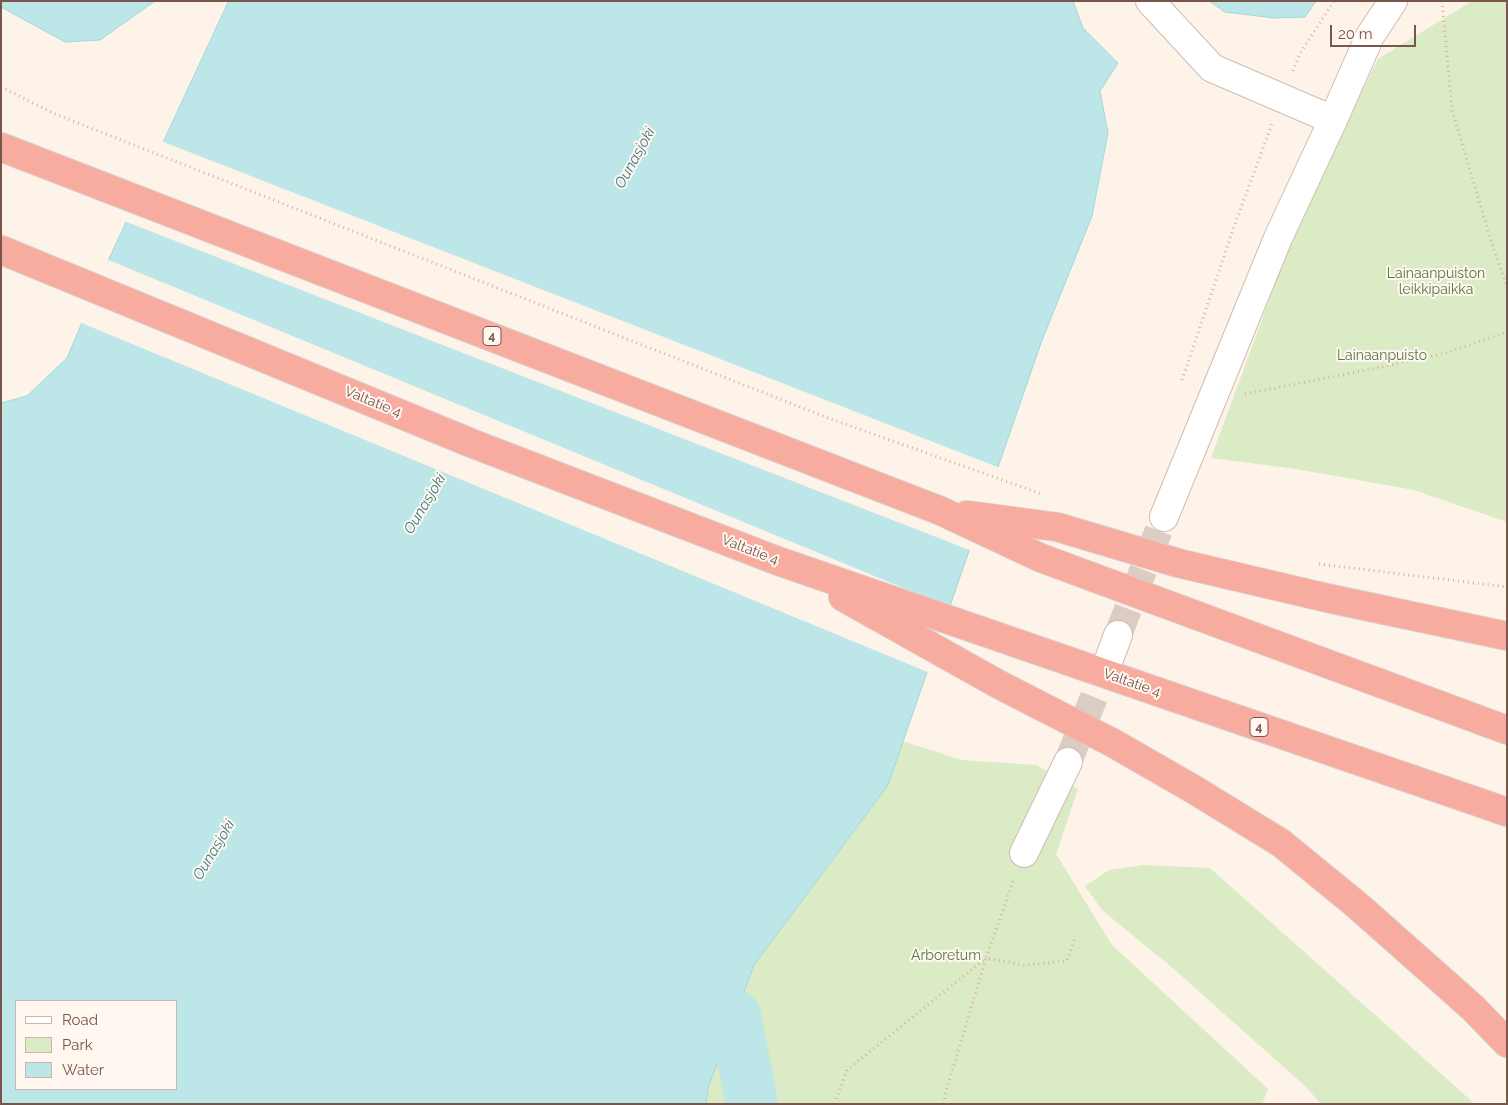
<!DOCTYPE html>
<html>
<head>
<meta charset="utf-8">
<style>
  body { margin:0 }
  #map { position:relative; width:1508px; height:1105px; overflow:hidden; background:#fdf3e9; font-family:Raleway,sans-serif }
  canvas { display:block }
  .frame { position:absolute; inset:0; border:2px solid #78564b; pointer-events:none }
  .legend { position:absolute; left:15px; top:1000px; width:162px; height:90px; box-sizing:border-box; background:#fff7f0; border:1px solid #c9b7ae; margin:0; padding:6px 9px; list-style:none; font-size:15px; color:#78564b }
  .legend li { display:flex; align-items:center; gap:10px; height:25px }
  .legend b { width:25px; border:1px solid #c9b7ae }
  .scale { position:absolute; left:1330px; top:25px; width:86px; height:22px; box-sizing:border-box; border:2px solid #78564b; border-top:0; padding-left:6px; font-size:15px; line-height:18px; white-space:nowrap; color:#78564b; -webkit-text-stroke:4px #fff7f0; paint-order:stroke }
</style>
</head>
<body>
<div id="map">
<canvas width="1508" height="1105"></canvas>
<div class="frame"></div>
<ul class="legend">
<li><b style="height:6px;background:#fff"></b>Road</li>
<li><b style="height:14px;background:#daebc6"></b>Park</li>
<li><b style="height:14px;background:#bce6e7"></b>Water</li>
</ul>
<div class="scale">20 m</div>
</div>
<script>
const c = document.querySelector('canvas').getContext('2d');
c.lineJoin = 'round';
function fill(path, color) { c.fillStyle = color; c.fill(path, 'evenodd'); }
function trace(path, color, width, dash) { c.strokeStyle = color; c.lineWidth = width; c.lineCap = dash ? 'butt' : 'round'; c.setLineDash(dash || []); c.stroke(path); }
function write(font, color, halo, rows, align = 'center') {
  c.font = font + ' Raleway,sans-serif'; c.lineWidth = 4; c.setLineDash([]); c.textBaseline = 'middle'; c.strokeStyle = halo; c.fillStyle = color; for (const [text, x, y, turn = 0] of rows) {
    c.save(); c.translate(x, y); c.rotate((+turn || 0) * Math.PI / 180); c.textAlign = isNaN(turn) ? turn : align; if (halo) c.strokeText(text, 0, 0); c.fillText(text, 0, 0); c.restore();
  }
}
const green = new Path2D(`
  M1472,1H1505L1507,4V522L1414,490L1296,469L1211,458L1281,268L1330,154L1378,59Z
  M903,741L961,760L1036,765L1078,789L1056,854L1112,945L1268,1089L1262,1104H706L708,1088L754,965L888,785Z
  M1143,865L1210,868L1475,1104H1321L1305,1086L1175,970L1102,910L1085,886L1109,870Z`);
const water = new Path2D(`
  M1,1H155L100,40L65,42L1,7Z
  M229,1H1073L1083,28L1118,63L1100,91L1108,133L1092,216L1041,343L888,785L754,965L708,1088L706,1104H1V403L27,396L67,358L108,261ZM16,1001H176V1089H16Z
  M1210,1H1316L1305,17L1274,18L1225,12Z`);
const pier = new Path2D(`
  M161,141L1000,468L972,551L124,221Z
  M106,259L952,608L930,673L79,322Z`);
const river = new Path2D(`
  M735,1016L752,1104`);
const minorTunnel = new Path2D(`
  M1118,635L1164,517
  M1068,762L1108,662`);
const path = new Path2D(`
  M1442,1L1452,110L1493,247L1507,287
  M1293,71L1299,55L1334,1
  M1,87L55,114L828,418L1042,494
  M1182,380L1236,221L1272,124
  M1245,394L1367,370L1446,353L1507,332
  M1319,564L1507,587
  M835,1104L847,1070L986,958L1014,879
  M944,1104L945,1095L986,958L1024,965L1067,961L1075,938`);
const minor = new Path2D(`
  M1150,1L1212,68L1333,120
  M1164,517L1278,238L1333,120L1370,36L1393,1
  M1108,662L1118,635
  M1024,853L1068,762`);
const highway = new Path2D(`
  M1,147L941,511L1041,558L1507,730
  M1,250L471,443L778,561L1507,812
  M967,515L1057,527L1178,563L1327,598L1507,636
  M843,597L998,684L1113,743L1193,789L1281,843L1358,906L1473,1008L1507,1043`);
const shields = [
  [492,336,18],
  [1259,727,18]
];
const shieldNames = [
  ["4",492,336],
  ["4",1259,727]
];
const parkNames = [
  ["Lainaanpuiston",1436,274],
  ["leikkipaikka",1436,290],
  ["Lainaanpuisto",1382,356],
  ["Arboretum",946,956]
];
const streetNames = [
  ["Valtatie 4",373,402,22],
  ["Valtatie 4",750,550,21],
  ["Valtatie 4",1132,683,19]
];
const waterNames = [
  ["Ounasjoki",635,158,-61],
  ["Ounasjoki",425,504,-59],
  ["Ounasjoki",214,850,-59]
];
fill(green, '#daebc6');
fill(water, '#bce6e7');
trace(water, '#a2d7d9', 1);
fill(pier, '#fdf3e9');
trace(river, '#bce6e7', 52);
trace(minorTunnel, '#dcccc2', 28, [28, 14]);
trace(minor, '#d2bbb0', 30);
trace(highway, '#d9d0cd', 30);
trace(path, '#d8b1a2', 3, [1, 4]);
trace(minor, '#fff', 28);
trace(highway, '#f7ac9f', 28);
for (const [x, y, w] of shields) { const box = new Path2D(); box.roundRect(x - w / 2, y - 9.5, w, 19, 4); c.fillStyle = '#fff7f0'; c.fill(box); trace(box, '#78564b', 1); }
write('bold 12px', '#78564b', null, shieldNames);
write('14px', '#577840', '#fff7f0', parkNames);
write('14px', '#78564b', '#fff7f0', streetNames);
write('italic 15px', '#3e7a7d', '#fff7f0', waterNames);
</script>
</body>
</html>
